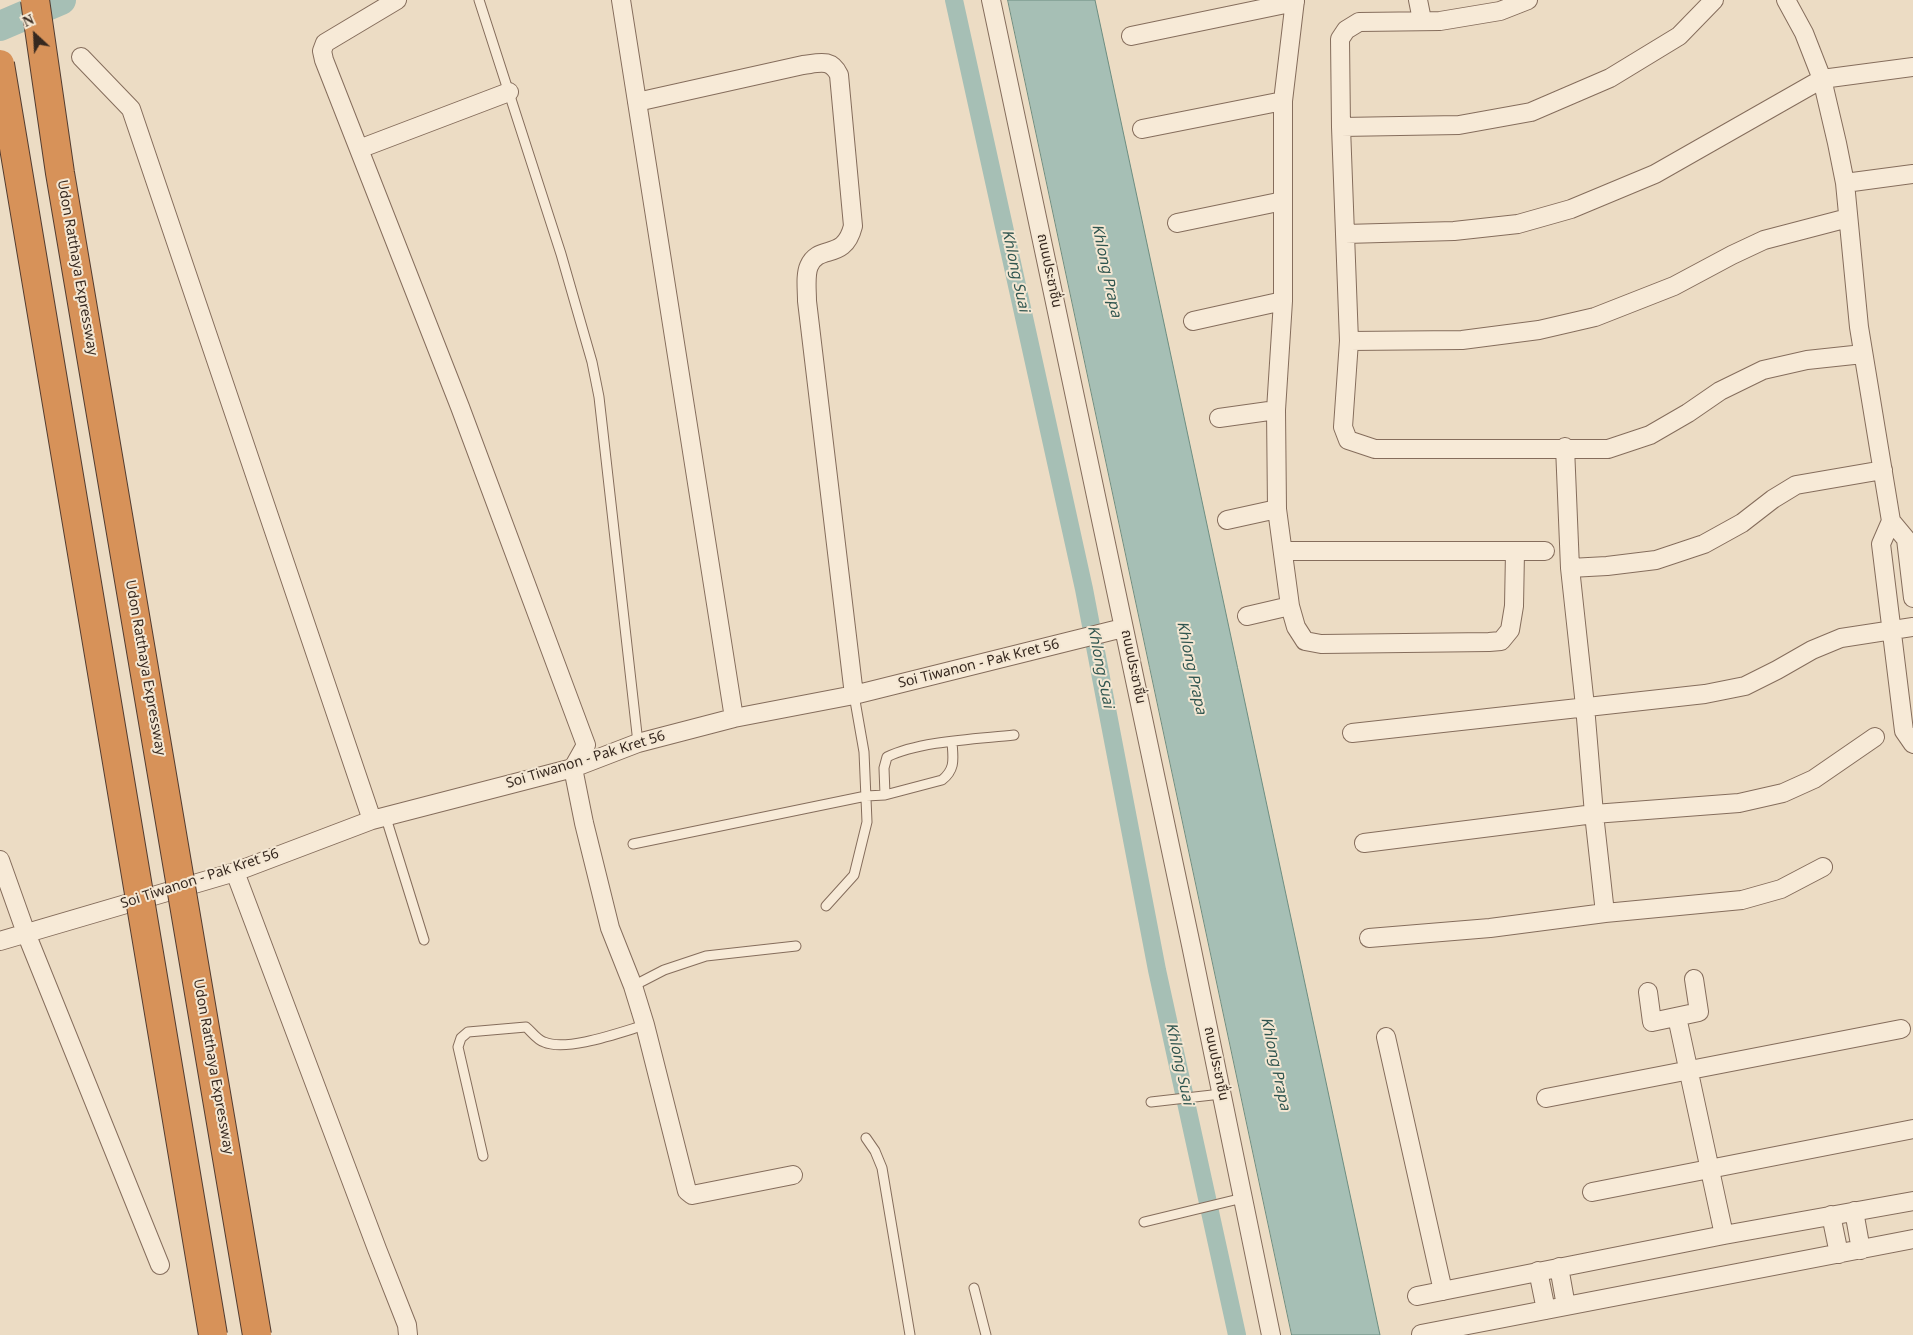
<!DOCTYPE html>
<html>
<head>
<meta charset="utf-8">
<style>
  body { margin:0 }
  #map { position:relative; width:1913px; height:1335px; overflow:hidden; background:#ecdcc4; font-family:Georgia,serif }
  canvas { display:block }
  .north { position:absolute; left:10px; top:10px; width:50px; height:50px; -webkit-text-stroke:4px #f4e7d3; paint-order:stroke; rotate:335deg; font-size:14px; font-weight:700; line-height:20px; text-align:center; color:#36281f }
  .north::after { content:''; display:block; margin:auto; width:18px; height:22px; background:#36281f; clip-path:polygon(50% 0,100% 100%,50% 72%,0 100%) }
</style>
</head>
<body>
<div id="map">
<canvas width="1913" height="1335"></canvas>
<div class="north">N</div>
</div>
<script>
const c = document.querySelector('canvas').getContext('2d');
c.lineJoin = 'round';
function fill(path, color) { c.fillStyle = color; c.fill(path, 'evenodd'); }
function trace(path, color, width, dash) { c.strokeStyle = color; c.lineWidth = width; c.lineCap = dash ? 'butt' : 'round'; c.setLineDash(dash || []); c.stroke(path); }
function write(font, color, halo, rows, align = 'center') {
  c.font = font + ' Georgia,"Noto Sans Thai",serif'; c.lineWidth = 4; c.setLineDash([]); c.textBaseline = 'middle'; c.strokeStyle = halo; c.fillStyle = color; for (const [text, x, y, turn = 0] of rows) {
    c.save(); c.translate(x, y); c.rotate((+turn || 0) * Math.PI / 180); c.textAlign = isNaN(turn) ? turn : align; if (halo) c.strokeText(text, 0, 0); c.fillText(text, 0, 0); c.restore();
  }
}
const water = new Path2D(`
  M1008,0H1095L1380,1335H1292Z`);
const canal = new Path2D(`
  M954,0L1084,589L1157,970L1237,1335`);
const river = new Path2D(`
  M0,26L61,0`);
const service = new Path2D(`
  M479,0L561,254L592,362L599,397L638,743
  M885,795L884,768L887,757C919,741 977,739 1014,735
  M386,818L424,940
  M633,844L866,796L885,795L942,780C956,769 953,758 952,742
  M826,906L854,875L867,822L864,752L854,695
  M633,986L664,970L706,956L796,946
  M1151,1102L1221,1094
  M866,1138L875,1151L882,1168L910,1335
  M483,1156L458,1047L461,1038L468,1032L526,1027C531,1031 537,1040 544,1042C567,1052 621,1032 645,1025
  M1144,1222L1243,1198
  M974,1288L986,1335`);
const minor = new Path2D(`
  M397,0L325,43L322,51L324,60L460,407L586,745L573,768L584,823L610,928L633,986L645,1025L687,1191L692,1195L793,1175
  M621,0L734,718
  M991,0L1191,945L1271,1335
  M1295,0L1283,101V301L1276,410L1277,509L1290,606L1296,627L1305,641L1321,644L1489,642L1501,641L1510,630L1514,606L1515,552
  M1418,0L1422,20
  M1528,0L1500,11L1440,21L1359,22L1346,30L1340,39L1341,127L1349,341L1343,427L1348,440L1375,449H1608L1650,435L1688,413L1720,391L1763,370L1807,360L1863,354
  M1786,0L1804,33L1822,79L1837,143L1845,183L1859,327L1891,521L1906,539L1913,598
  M1131,36L1295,2
  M81,57L131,109L372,820
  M637,102L803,65C819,63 831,58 839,75L853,226C844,262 819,243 809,266C805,275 807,290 807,301L854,695
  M1341,127L1459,125L1531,112L1610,78L1679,36L1714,0
  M1142,129L1283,101
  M359,149L509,92
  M1845,183L1913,174
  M1177,223L1283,201
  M1345,234L1454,231L1518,224L1571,209L1655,174L1822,79L1913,67
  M1193,321L1283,301
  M1349,341L1462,340L1539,330L1595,317L1674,286L1732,255L1764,240L1848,218
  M1219,418L1276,410
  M1565,447L1570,568L1585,706L1594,814L1605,913
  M1227,520L1277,509
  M1891,521L1881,544L1904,731L1913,744
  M1283,551H1545
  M1570,568L1607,566L1656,560L1704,544L1742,523L1773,499L1796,485L1883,470
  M1247,616L1290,606
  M1352,733L1705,694L1745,686L1777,670L1812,650L1841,638L1913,627
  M1364,843L1594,814L1739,803L1783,793L1814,779L1875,737
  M0,860L26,933L160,1265
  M235,872L377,1249L407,1325L408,1335
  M1369,938L1490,928L1605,913L1742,900L1781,889L1823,867
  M0,941L235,872L372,820L573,768L638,743L734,718L854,695L1123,628
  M1648,992L1652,1022L1699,1012L1694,979
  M1677,1017L1724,1235
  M1386,1037L1443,1291
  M1546,1098L1901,1029
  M1592,1192L1913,1129
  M1854,1211L1861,1250
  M1831,1215L1839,1254
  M1559,1267L1566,1306
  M1538,1271L1546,1310
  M1417,1296L1724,1235L1913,1201
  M1421,1334L1913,1239`);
const motorwayBridge = new Path2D(`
  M35,0L60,173L257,1335
  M0,64L213,1335`);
const streetNames = [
  ["Udon Ratthaya Expressway",76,268,80],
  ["ถนนประชาชื่น",1048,271,78],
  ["Soi Tiwanon - Pak Kret 56",979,665,-14],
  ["ถนนประชาชื่น",1132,667,78],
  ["Udon Ratthaya Expressway",144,668,80],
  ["Soi Tiwanon - Pak Kret 56",586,761,-17],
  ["Soi Tiwanon - Pak Kret 56",200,880,-18],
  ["ถนนประชาชื่น",1215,1064,78],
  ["Udon Ratthaya Expressway",212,1067,80]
];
const waterNames = [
  ["Khlong Suai",1014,271,78],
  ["Khlong Prapa",1105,271,78],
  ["Khlong Suai",1099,667,79],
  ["Khlong Prapa",1190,668,78],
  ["Khlong Suai",1178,1064,78],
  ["Khlong Prapa",1274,1064,78]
];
fill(water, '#a6bfb5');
trace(water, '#6d8d81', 1);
trace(canal, '#a6bfb5', 18);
trace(river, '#a6bfb5', 30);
trace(service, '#856d5c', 11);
trace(minor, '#856d5c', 20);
trace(service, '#f7ead7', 9);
trace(minor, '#f7ead7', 18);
trace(motorwayBridge, '#533c30', 30, []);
trace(motorwayBridge, '#d79259', 28);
write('14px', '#36281f', '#f4e7d3', streetNames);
write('italic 15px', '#2f554f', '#f4e7d3', waterNames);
</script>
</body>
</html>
